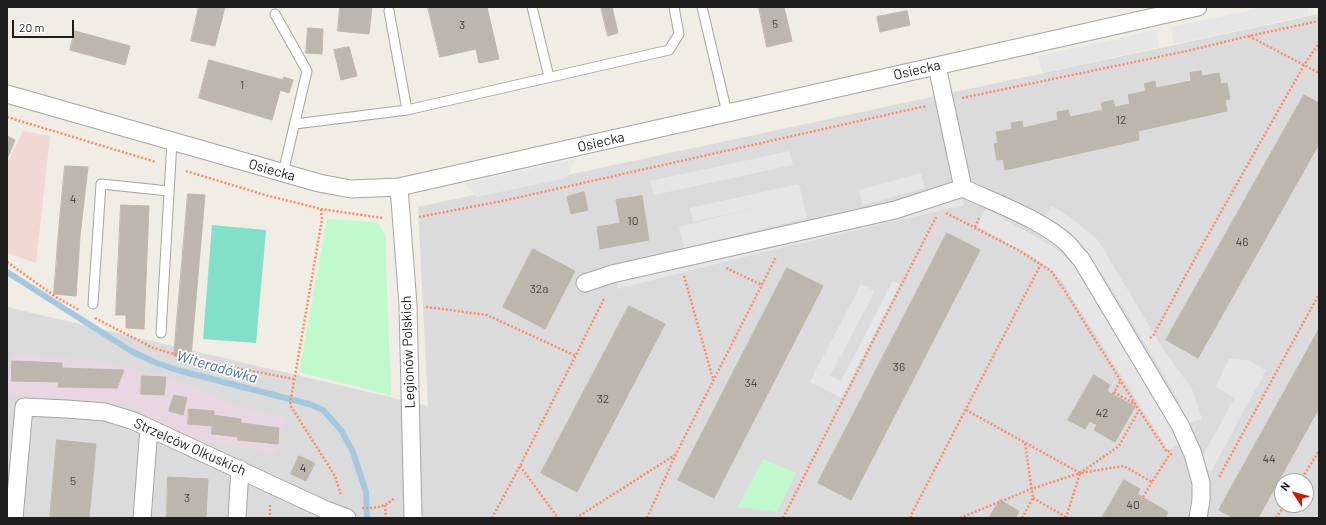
<!DOCTYPE html>
<html>
<head>
<meta charset="utf-8">
<style>
  body { margin:0 }
  #map { position:relative; width:1326px; height:525px; overflow:hidden; background:#efede4; font-family:Barlow,sans-serif }
  canvas { display:block }
  .frame { position:absolute; inset:0; border:8px solid #1e1e1e; pointer-events:none }
  .north { position:absolute; left:1274px; top:473px; width:40px; height:40px; box-sizing:border-box; background:#fff; border:1px solid #a5a5a5; border-radius:50%; rotate:306deg; font-size:11px; font-weight:700; line-height:16px; text-align:center; color:#1e1e1e }
  .north::after { content:''; display:block; margin:auto; width:14px; height:18px; background:#cd1a00; clip-path:polygon(50% 0,100% 100%,50% 72%,0 100%) }
  .scale { position:absolute; left:12px; top:20px; width:62px; height:18px; box-sizing:border-box; border:2px solid #1e1e1e; border-top:0; padding-left:5px; font-size:12px; line-height:14px; white-space:nowrap; color:#1e1e1e; -webkit-text-stroke:3px #fff; paint-order:stroke }
</style>
</head>
<body>
<div id="map">
<canvas width="1326" height="525"></canvas>
<div class="frame"></div>
<div class="north">N</div>
<div class="scale">20 m</div>
</div>
<script>
const c = document.querySelector('canvas').getContext('2d');
c.lineJoin = 'round';
function fill(path, color) { c.fillStyle = color; c.fill(path, 'evenodd'); }
function trace(path, color, width, dash) { c.strokeStyle = color; c.lineWidth = width; c.lineCap = dash ? 'butt' : 'round'; c.setLineDash(dash || []); c.stroke(path); }
function write(font, color, halo, rows, align = 'center') {
  c.font = font + ' Barlow,sans-serif'; c.lineWidth = 3.5; c.setLineDash([]); c.textBaseline = 'middle'; c.strokeStyle = halo; c.fillStyle = color; for (const [text, x, y, turn = 0] of rows) {
    c.save(); c.translate(x, y); c.rotate((+turn || 0) * Math.PI / 180); c.textAlign = isNaN(turn) ? turn : align; if (halo) c.strokeText(text, 0, 0); c.fillText(text, 0, 0); c.restore();
  }
}
const residential = new Path2D(`
  M1319,14V518H7V307L428,406L418,207ZM1282,481H1306V505H1282Z`);
const commercial = new Path2D(`
  M23,131L50,136L36,263L7,253V164Z`);
const industrial = new Path2D(`
  M12,355L92,360L170,377L229,403L285,419L276,453L188,439L126,404L7,394V381Z`);
const park = new Path2D(`
  M327,219L377,222L385,235L391,395L299,372Z
  M763,459L796,473L777,512L738,507Z`);
const pitch = new Path2D(`
  M212,225L266,230L256,343L203,339Z`);
const parking = new Path2D(`
  M1266,7H1308L1309,15L1174,44L1171,27Z
  M1156,30L1159,47L1042,73L1038,56Z
  M790,151L793,165L654,195L650,181Z
  M575,159L567,178L476,197L465,183Z
  M921,173L925,188L863,205L859,190Z
  M799,184L807,218L684,248L679,227L759,207L693,222L690,208Z
  M959,189L964,205L756,254L617,289L618,273Z
  M1052,206L1071,218L1098,240L1163,349L1192,389L1202,419L1185,424L1178,399L1114,292L1089,255L1067,232L1044,219Z
  M986,209L1029,233L1053,247L1071,261L1181,443L1168,450L1063,283L1053,271L1031,256L977,226Z
  M893,281L900,284L841,398L810,382L861,284L875,291L830,376L841,381Z
  M1229,359L1248,360L1266,370L1211,472L1198,464L1235,398L1216,387Z`);
const stream = new Path2D(`
  M7,272L131,351L154,362L177,370L309,404L323,410L341,430L353,452L366,492L367,518`);
const building = new Path2D(`
  M199,7H225L215,46L191,41Z
  M340,7H372L369,34L338,31Z
  M428,7H487L499,59L479,63L476,49L440,57Z
  M601,7H612L618,33L608,36Z
  M759,7H784L792,41L767,47Z
  M907,11L910,25L880,32L877,17Z
  M308,28L323,29L322,54L306,53Z
  M75,31L130,46L125,65L70,50Z
  M349,47L357,76L341,80L334,50Z
  M209,60L283,80L272,120L199,98Z
  M1201,71L1202,76L1219,73L1221,84L1227,83L1230,99L1225,100L1227,111L1138,131L1139,140L1005,170L1003,159L997,160L994,144L998,143L996,132L1012,129L1011,123L1022,121L1023,128L1058,120L1057,112L1068,110L1070,117L1103,110L1101,103L1113,100L1115,107L1130,104L1128,95L1146,91L1144,84L1155,81L1156,88L1191,81L1190,73Z
  M284,77L293,80L289,93L280,90Z
  M1304,95L1319,103V144L1198,358L1166,340Z
  M7,136L15,140L8,157H7Z
  M65,166L88,167L80,236H72V231L59,230Z
  M584,192L588,210L571,214L567,197Z
  M188,194L205,195L191,357L174,356Z
  M642,196L649,240L600,249L597,227L620,223L616,200Z
  M121,205L149,206L144,329L126,328V315H116Z
  M59,230L72,231V236H80L76,296L54,294Z
  M947,233L980,250L851,500L818,483Z
  M533,249L575,271L545,329L503,307Z
  M787,268L823,286L714,498L678,480Z
  M629,306L665,324L577,492L541,473Z
  M1319,329V408L1258,518H1234L1219,510Z
  M12,361L62,363V368L124,370L117,388L58,387L59,382L12,381Z
  M1094,375L1110,385L1107,391L1135,407L1115,442L1094,430L1097,425L1090,421L1085,429L1068,420Z
  M142,376L166,377L164,395L141,394Z
  M174,395L187,398L183,415L169,411Z
  M189,409L214,411L213,426L188,424Z
  M213,415L241,419L239,437L212,434Z
  M241,423L279,428L278,444L238,440Z
  M57,440L96,444L89,518H50Z
  M299,456L315,463L306,481L291,474Z
  M168,477L208,479L206,518H167Z
  M1124,480L1140,489L1137,494L1168,512L1165,518H1102Z
  M1000,500L1019,511L1016,517L1018,518H989Z`);
const path = new Path2D(`
  M1249,36L1319,73
  M962,98L1187,51L1249,36L1319,21
  M7,117L156,162
  M186,171L265,195L321,209L383,218
  M321,209L322,219L290,405L335,476L341,495
  M946,213L1020,251L1051,271L1061,285L1139,410L1167,452L1171,450
  M419,217L507,200L926,106
  M975,227L980,216
  M7,262L56,297L79,310
  M726,268L762,285
  M684,276L713,379
  M426,307L487,315L576,356
  M95,318L153,348L195,360L294,379
  M1150,338L1153,336L1199,251L1304,65L1319,43
  M1114,392L1136,405
  M1113,394L1121,380
  M966,410L1080,473L1124,466L1152,482L1168,457L1173,452
  M520,466L558,518
  M1219,477L1319,294
  M1300,481L1319,451
  M1143,497L1152,482
  M1033,498L1066,517
  M270,505V518
  M385,505L386,518
  M362,508C374,508 385,508 394,498
  M492,518L520,466L605,297
  M576,518L675,455
  M647,518L676,454L776,257
  M783,518L936,217
  M911,518V515L1041,264
  M960,518L1031,489L1080,473L1119,446L1139,410
  M1022,518L1033,498L1025,443
  M1066,518L1080,473
  M1276,518L1285,505`);
const lane = new Path2D(`
  M532,7L549,77
  M702,7L727,113
  M389,11L407,110
  M275,14L307,71L283,173
  M295,124L407,110L669,50L679,34L674,7
  M93,304L101,184L169,191
  M161,333L172,141`);
const street = new Path2D(`
  M937,66L963,188
  M7,94L319,183L351,189L399,187L1198,7
  M399,187L408,305L413,518
  M585,283L612,274L674,260L895,210L963,188C995,203 1045,221 1069,245C1073,250 1077,255 1081,259L1180,425L1193,454L1201,483V500L1198,518
  M14,518L24,407L67,409L105,412L134,421L326,510L347,518
  M142,518L149,428
  M237,518L240,469`);
const numberNames = [
  ["5",775,24],
  ["3",462,25],
  ["1",242,85],
  ["12",1121,120],
  ["4",73,199],
  ["10",633,221],
  ["46",1242,242],
  ["32a",539,289],
  ["36",899,367],
  ["34",751,383],
  ["32",603,399],
  ["42",1102,413],
  ["44",1269,459],
  ["4",303,468],
  ["5",73,481],
  ["3",187,498],
  ["40",1133,505]
];
const streetNames = [
  ["Osiecka",917,70,-13],
  ["Osiecka",601,142,-13],
  ["Osiecka",272,170,16],
  ["Legionów Polskich",408,352,-92],
  ["Strzelców Olkuskich",190,447,24]
];
const waterNames = [
  ["Witeradówka",217,367,16]
];
fill(residential, '#dcdbdb');
fill(commercial, '#f1d8d3');
fill(industrial, '#e9d6e3');
fill(park, '#c0facc');
fill(pitch, '#81e0c7');
fill(parking, '#e6e6e6');
trace(stream, '#a4c9de', 6);
fill(building, '#bcb6ad');
trace(building, '#c1b6a6', 1);
trace(lane, '#a5a5a5', 11);
trace(street, '#a5a5a5', 19);
trace(path, '#fc8b69', 2.5, [2, 2]);
trace(lane, '#fff', 9);
trace(street, '#fff', 17);
write('12px', '#464442', null, numberNames);
write('14px', '#1e1e1e', '#fff', streetNames);
write('italic 15px', '#496fb0', '#fff', waterNames);
</script>
</body>
</html>
